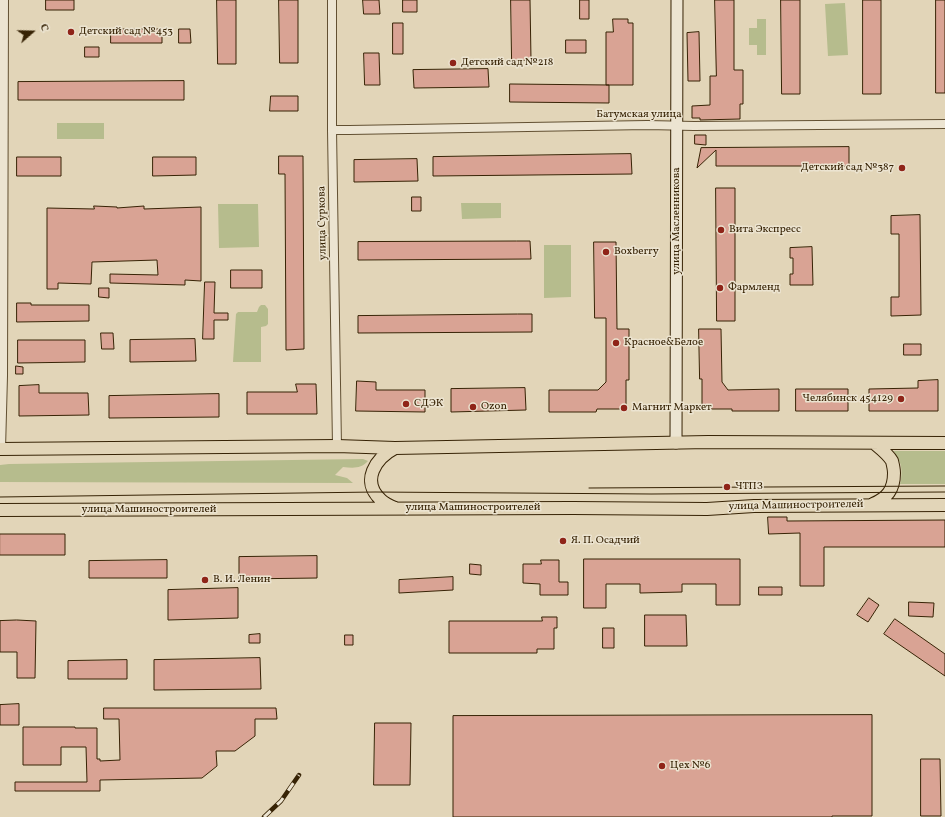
<!DOCTYPE html>
<html>
<head>
<meta charset="utf-8">
<style>
  body { margin:0 }
  #map { position:relative; width:945px; height:817px; overflow:hidden; background:#e2d5b8; font-family:Vollkorn,serif }
  canvas { display:block }
  .north { position:absolute; left:12px; top:12px; width:40px; height:40px; -webkit-text-stroke:3px #ece4d1; paint-order:stroke; rotate:70deg; font-size:11px; font-weight:700; line-height:16px; text-align:center; color:#372305 }
  .north::after { content:''; display:block; margin:auto; width:14px; height:18px; background:#372305; clip-path:polygon(50% 0,100% 100%,50% 72%,0 100%) }
</style>
</head>
<body>
<div id="map">
<canvas width="945" height="817"></canvas>
<div class="north">С</div>
</div>
<script>
const c = document.querySelector('canvas').getContext('2d');
c.lineJoin = 'round';
function fill(path, color) { c.fillStyle = color; c.fill(path, 'evenodd'); }
function trace(path, color, width, dash) { c.strokeStyle = color; c.lineWidth = width; c.lineCap = dash ? 'butt' : 'round'; c.setLineDash(dash || []); c.stroke(path); }
function write(font, color, halo, rows, align = 'center') {
  c.font = font + ' Vollkorn,serif'; c.lineWidth = 3; c.setLineDash([]); c.textBaseline = 'middle'; c.strokeStyle = halo; c.fillStyle = color; for (const [text, x, y, turn = 0] of rows) {
    c.save(); c.translate(x, y); c.rotate((+turn || 0) * Math.PI / 180); c.textAlign = isNaN(turn) ? turn : align; if (halo) c.strokeText(text, 0, 0); c.fillText(text, 0, 0); c.restore();
  }
}
const green = new Path2D(`
  M845,3L848,55L828,56L825,4Z
  M757,19H766V55H757V45H749V28H757Z
  M57,123H104V139H57Z
  M461,203H501V218L462,219Z
  M218,204H258L259,247L219,248Z
  M544,245H571V297L544,298Z
  M261,305H265L268,309V324L266,326L261,327V362H233L236,314L238,312H257L259,307Z
  M893,451H945V484H900C903,471 902,461 893,451Z
  M363,459L368,461C361,469 353,468 343,467L335,475L347,478L353,483L0,482V465L9,464Z`);
const building = new Path2D(`
  M46,0H74V10H46Z
  M217,0H236V64H218Z
  M279,0H298V63H280Z
  M363,0H379L380,14H364Z
  M403,0H417V12H403Z
  M511,0H530L531,60L512,61Z
  M580,0H589V19H580Z
  M715,0H734V70H743V104H740V119L700,120V118H692V106L710,105V76H716Z
  M781,0H800V94H782Z
  M863,0H881V94H863Z
  M936,0H945V93H936Z
  M613,19H628V23H633V85H606V32H613Z
  M393,23H403V54H393Z
  M111,29H162V43H111Z
  M179,29H190L191,43H179Z
  M699,32L700,81H688L687,33Z
  M566,40H586V53H566Z
  M85,47H99V57H85Z
  M364,53H379L380,85H365Z
  M488,69L489,87L414,88L413,70Z
  M184,81V100H18V82Z
  M510,84L609,85V103L510,102Z
  M271,96H298V111H270Z
  M695,135H706V145L695,144Z
  M849,147V166H716V150L697,168L701,148Z
  M631,154L632,174L433,176V157Z
  M279,156H303L304,349L286,350L285,174H279Z
  M17,157H61V176H17Z
  M153,157H196V175L153,176Z
  M417,159L418,181L354,182V160Z
  M716,188H735V321H717Z
  M412,197H421V211H412Z
  M94,206L117,207V208L144,206V209L201,207V281L185,280V285L110,283V274L158,275L157,260L92,262L91,284L58,283V289H47V208L94,209Z
  M920,215L921,315L891,316V297H899V234H891V216Z
  M517,241H530L531,259L358,260V242Z
  M594,242H616L617,329H629V380H626V409H597L596,412H549V390H598L606,382V318H595Z
  M812,247L813,285H790V274H793V258H790V248Z
  M231,270H262V288H231Z
  M205,282H215L214,313H228V320H214V339H203Z
  M99,288H109V298L99,297Z
  M17,303H31V305H89V321L17,322Z
  M518,314H532V332L358,333V316Z
  M699,329H721L722,382L728,390L779,389V411H732V409H702V379H700Z
  M101,333H113L114,349H102Z
  M195,339L196,361L130,362V340Z
  M18,340H85V362L18,363Z
  M904,344H921V355H904Z
  M16,366L23,367V374H16Z
  M938,380V411H869V389L918,388V381Z
  M357,381L376,382V390H425V412L356,411Z
  M296,384H316L317,414H247V392H297Z
  M39,385V393H88L89,415L19,416V386Z
  M525,388L526,410L451,412V389Z
  M796,389H848V411H796Z
  M219,394V417L109,418V396Z
  M768,517H787V521L945,520V547H824V586H800V533L769,534Z
  M0,534H65V555H0Z
  M317,556V578L239,579V557Z
  M584,559H740V605H716V584H682V592L640,593V584H606V608H584Z
  M167,560V578H89V561Z
  M541,560H559V582H568V595H540V584L523,583V564H541Z
  M470,564L481,565V575L470,574Z
  M453,577V590L399,593V580Z
  M759,587H782V595H759Z
  M238,588V618L168,620V590Z
  M869,598L879,605L868,622L857,615Z
  M909,602L934,603L933,617L909,616Z
  M645,615H686L687,646H645Z
  M542,617H557V628H554V649H537V653H449V621H542Z
  M895,619L945,654V676L884,634Z
  M17,620L36,621L35,678H17V652H0V621Z
  M603,628H614V648H603Z
  M260,634V643H249V635Z
  M345,635H353V645H345Z
  M260,658L261,689L154,690V660Z
  M127,660V679H68V661Z
  M19,704V725H0V705Z
  M104,708H276L277,719H255V736L235,751H216L217,766L202,778L100,780V791H15V782H87L86,747H61V765H23V727H75V728H97V759H100V761L120,760L119,719H104Z
  M872,715V816H832V817H453V716Z
  M375,723H411L410,785H374Z
  M921,759H940L941,816H921Z`);
const street = new Path2D(`
  M332,0V130L337,446
  M332,130H349L647,125L694,126L945,124
  M1,449L3,376L4,0`);
const secondary = new Path2D(`
  M676,443L677,0`);
const primary = new Path2D(`
  M395,448C376,458 360,481 381,500C384,503 390,506 395,508
  M0,449L337,446L395,448L708,442L945,443
  M873,504C887,498 894,490 894,473C894,469 893,465 892,461C888,454 880,448 874,443
  M0,510L572,508L707,509L754,506L945,505`);
const tram = new Path2D(`
  M589,488L945,486
  M0,497L375,492L651,494L945,492`);
const rail = new Path2D(`
  M264,817L281,801L299,775`);
const markers = [
  [71,32,4,"#8f2418"],
  [453,63,4,"#8f2418"],
  [902,168,4,"#8f2418"],
  [721,230,4,"#8f2418"],
  [606,252,4,"#8f2418"],
  [720,288,4,"#8f2418"],
  [616,343,4,"#8f2418"],
  [901,399,4,"#8f2418"],
  [406,404,4,"#8f2418"],
  [473,407,4,"#8f2418"],
  [624,408,4,"#8f2418"],
  [727,487,4,"#8f2418"],
  [563,541,4,"#8f2418"],
  [205,580,4,"#8f2418"],
  [662,766,4,"#8f2418"]
];
const poiNames = [
  ["Детский сад №453",79,32],
  ["Детский сад №218",461,63],
  ["Детский сад №387",894,168,"right"],
  ["Вита Экспресс",729,230],
  ["Boxberry",614,252],
  ["Фармленд",728,288],
  ["Красное&Белое",624,343],
  ["Челябинск 454129",893,399,"right"],
  ["СДЭК",414,404],
  ["Ozon",481,407],
  ["Магнит Маркет",632,408],
  ["ЧТПЗ",735,487],
  ["Я. П. Осадчий",571,541],
  ["В. И. Ленин",213,580],
  ["Цех №6",670,766]
];
const streetNames = [
  ["Батумская улица",639,115],
  ["улица Масленникова",677,221,-90],
  ["улица Суркова",323,223,-91],
  ["улица Машиностроителей",796,506,-1],
  ["улица Машиностроителей",473,508],
  ["улица Машиностроителей",149,510]
];
fill(green, '#b6bc8d');
fill(building, '#d9a394');
trace(building, '#372305', 1);
trace(street, '#625032', 10);
trace(secondary, '#372305', 13);
trace(primary, '#372305', 14);
trace(street, '#ece4d1', 8);
trace(secondary, '#ece4d1', 11);
trace(primary, '#e2d5b8', 12);
trace(tram, '#372305', 1);
trace(rail, '#372305', 4.5);
trace(rail, '#ece4d1', 3, [9]);
for (const [x, y, r, color] of markers) { const dot = new Path2D(); dot.arc(x, y, r, 0, 2 * Math.PI); c.fillStyle = color; c.fill(dot); trace(dot, '#ece4d1', 1.5); }
write('11px', '#372305', '#ece4d1', poiNames, 'left');
write('11px', '#372305', '#ece4d1', streetNames);
</script>
</body>
</html>
